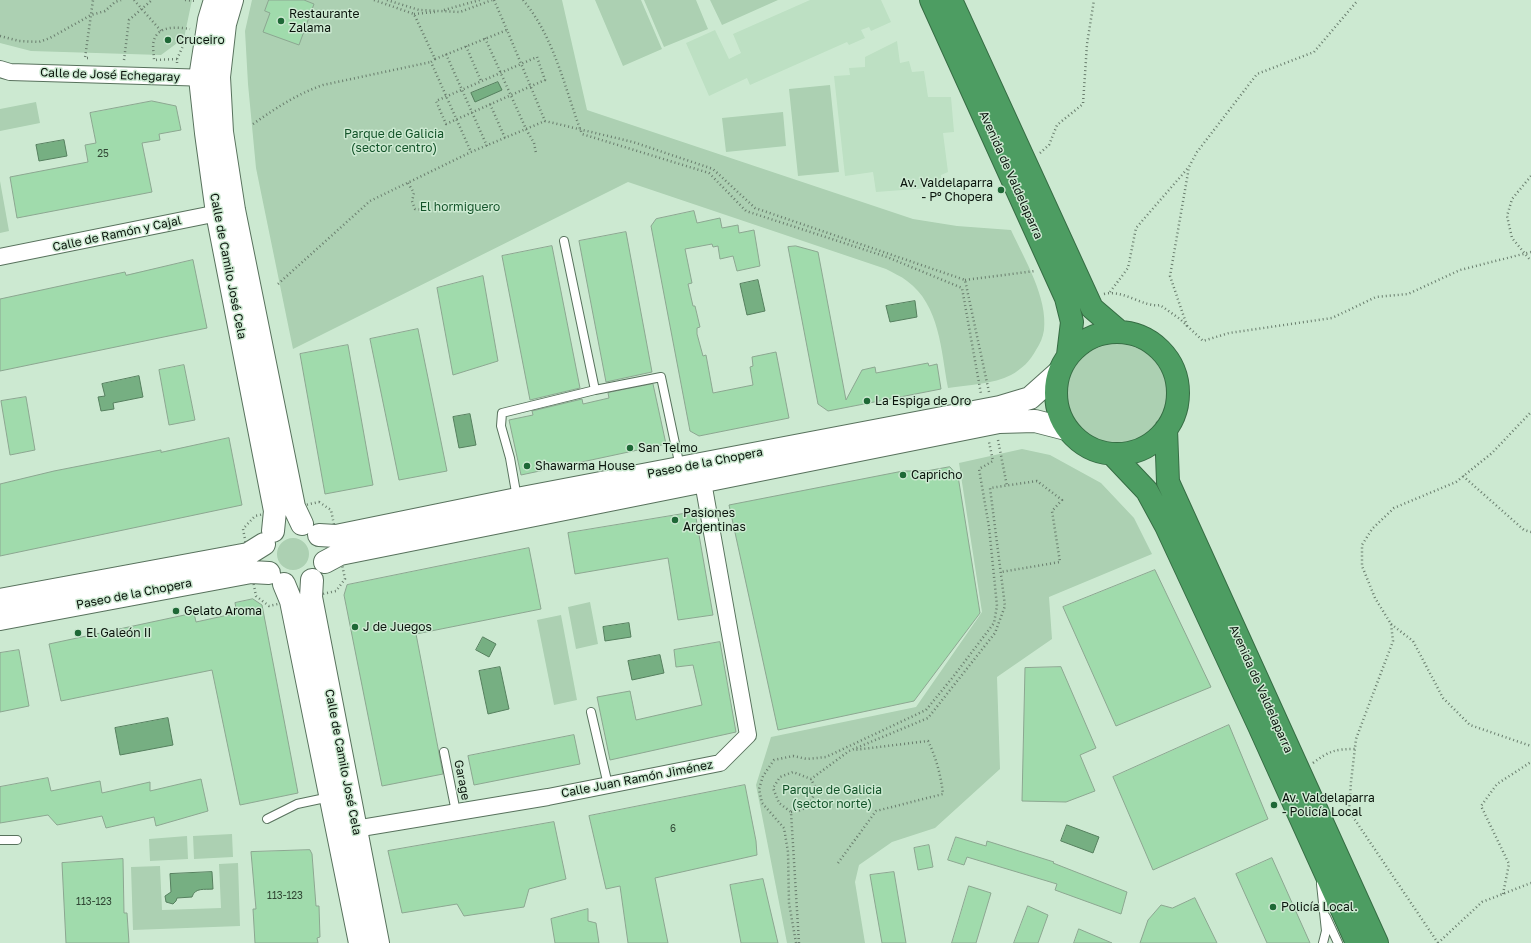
<!DOCTYPE html>
<html>
<head>
<meta charset="utf-8">
<style>
  body { margin:0 }
  canvas { display:block; background:#cce9d1 }
</style>
</head>
<body>
<canvas width="1531" height="943"></canvas>
<script>
const c = document.querySelector('canvas').getContext('2d');
c.lineJoin = 'round';
function fill(path, color) { c.fillStyle = color; c.fill(path, 'evenodd'); }
function trace(path, color, width, dash) { c.strokeStyle = color; c.lineWidth = width; c.lineCap = dash ? 'butt' : 'round'; c.setLineDash(dash || []); c.stroke(path); }
function write(font, color, halo, rows, align = 'center') {
  c.font = font + ' "Golos Text",sans-serif'; c.lineWidth = 3; c.setLineDash([]); c.textBaseline = 'middle'; c.strokeStyle = halo; c.fillStyle = color; for (const [text, x, y, turn = 0] of rows) {
    c.save(); c.translate(x, y); c.rotate((+turn || 0) * Math.PI / 180); c.textAlign = isNaN(turn) ? turn : align; if (halo) c.strokeText(text, 0, 0); c.fillText(text, 0, 0); c.restore();
  }
}
const built = new Path2D(`
  M810,0H881L891,22L871,31L869,27L861,30L865,38L849,45L847,42L750,85L747,78L709,96L686,43L715,30L729,59L741,53L733,34Z
  M897,41L900,63L909,61L912,72L924,71L928,97H951L954,132L943,133L948,172L941,175L942,187L876,192L873,172L845,176L834,76L850,75L849,68L865,67V57Z`);
const green = new Path2D(`
  M0,0H192L184,38L161,55L31,51L0,43Z
  M252,0H562L587,110L913,219L957,226L1011,230C1024,258 1048,298 1044,330C1043,337 1040,344 1036,350C1030,361 1022,369 1011,375C994,384 967,385 948,388C941,351 940,305 907,281C901,276 893,273 886,269L628,182L293,349L256,168L248,84L245,31Z
  M595,0H641L662,49L623,66Z
  M644,0H696L708,29L664,47Z
  M710,0H778L722,25Z
  M830,85L839,172L798,176L789,89Z
  M36,102L40,123L0,131V109Z
  M783,112L786,146L726,152L722,118Z
  M0,181L9,231L0,233Z
  M1067 394a50 50 0 1 1 100 0a50 50 0 1 1-100 0Z
  M1022,449L1050,455L1101,483L1134,518L1152,554L1049,597L1052,639L997,677L1000,769L935,828L892,842L859,865L855,882L865,943H787L756,785L771,737L916,707L982,612L959,463Z
  M277 554a16 16 0 1 1 32 0a16 16 0 1 1-32 0Z
  M590,602L598,644L576,649L568,607Z
  M561,615L577,700L554,705L537,620Z
  M232,834L233,857L194,859L193,836Z
  M187,836L188,859L150,861L149,839Z
  M238,863L240,926L133,930L131,867L160,866L162,910L221,908L219,864Z`);
const water = new Path2D(`
  M498,82L502,90L475,102L471,93Z
  M64,140L67,156L39,161L36,145Z
  M758,280L765,311L747,315L740,284Z
  M915,301L917,317L890,322L886,306Z
  M139,376L143,397L113,403L114,409L101,411L98,397L105,396L102,384Z
  M470,414L476,445L459,448L453,417Z
  M629,623L631,637L605,641L603,627Z
  M483,637L496,644L489,657L476,650Z
  M660,655L664,673L632,680L628,661Z
  M500,667L509,709L488,714L479,671Z
  M168,718L173,745L120,755L115,728Z
  M1067,825L1099,837L1093,853L1061,841Z
  M212,872L213,889C205,890 195,887 192,897L177,898L176,901L173,904L166,902L165,896L171,892L170,874Z`);
const building = new Path2D(`
  M269,0H304L314,4L299,45L263,32L270,13L265,11Z
  M152,101L176,106L181,130L159,134L160,140L142,143L152,192L17,218L10,177L88,162L85,145L96,143L90,113Z
  M694,211L697,223L720,218L722,228L738,225L739,233L754,230L760,266L737,271L733,256L720,259L718,246L713,247L712,244L685,249L692,283L688,284L693,306H695L700,327L697,328V334L703,356L706,355L713,393L753,385L750,367L753,366L752,357L776,352L789,418L699,436L690,431L651,226L656,219Z
  M626,232L652,372L606,382L579,241Z
  M552,246L580,388L530,400L502,256Z
  M796,246L818,252L846,400L862,370L875,367L876,373L928,363L929,366L937,364L941,389L828,411L818,404L788,247Z
  M193,260L207,328L0,371V299L125,272L126,275Z
  M483,276L498,361L453,375L437,288Z
  M418,329L447,471L399,480L370,339Z
  M348,345L373,485L325,494L300,354Z
  M184,365L195,420L169,425L159,370Z
  M653,384L666,444L521,475L509,420L533,415L532,411L582,399L583,404L609,398L608,393Z
  M26,397L35,450L10,455L1,401Z
  M229,438L242,505L0,556V484L54,471L161,450V452Z
  M950,467L958,476L980,613L914,701L778,730L729,505L903,471H926Z
  M695,512L713,615L678,620L668,558L575,574L568,533Z
  M529,548L541,609L416,634L443,774L382,786L344,595L347,585Z
  M1155,570L1211,687L1116,726L1063,607Z
  M253,599L262,605L298,793L240,805L212,670L61,701L49,644L194,613L196,622L237,613L235,603Z
  M720,642L736,732L610,760L597,697L630,691L636,720L702,705L693,665L676,667L674,650Z
  M19,650L29,706L0,712V653Z
  M1061,667L1096,748L1080,755L1095,791L1066,802L1022,801L1025,668Z
  M1229,725L1268,819L1153,870L1113,777Z
  M574,735L580,764L474,785L468,756Z
  M48,778L51,791L100,781L102,793L150,782V791L201,779L208,811L156,826L154,817L106,828L102,816L57,825L48,815L0,823V787Z
  M745,785L756,841L757,855L655,878L668,943H628L620,886L606,889L589,816Z
  M554,822L566,879L529,889L524,907L464,916L457,904L402,913L388,851Z
  M956,837L986,846L987,841L1054,862L1053,863L1127,892L1121,914L1055,890L1057,884L967,857L964,865L948,860Z
  M929,845L933,867L918,870L914,848Z
  M310,850L312,854L316,906H319L320,937L317,938L318,943H255L253,909H256L251,852Z
  M1272,858L1310,943H1267L1236,874Z
  M123,859L124,913H127L129,943H66L62,863Z
  M894,872L906,943H882L870,875Z
  M763,879L778,943H741L730,885Z
  M969,886L991,893L976,943H952Z
  M1195,898L1217,943H1140L1148,920L1161,905L1172,908Z
  M1028,906L1048,915L1038,943H1014Z
  M588,909V921L596,923L599,943H555L551,919Z
  M1079,929L1112,943H1074Z`);
const path = new Path2D(`
  M134,0L161,31
  M185,0L196,1
  M374,0L414,14L435,59L507,30L545,121L633,142L713,169L755,208L965,280L989,392
  M387,0L419,10L460,12L492,0
  M494,0L507,30
  M523,0C555,38 565,90 582,134L709,173L746,211L887,257L962,288L981,394
  M444,10L480,0
  M414,14L435,12
  M0,36L19,41L39,42L50,38L91,15L105,11L115,2L121,0
  M485,38L526,129L534,143L536,153
  M466,46L481,81
  M446,54L487,146
  M537,57L545,80L446,124L436,101Z
  M88,58H85L93,0
  M177,59L188,35
  M435,59L431,62L471,152
  M124,60L129,20L152,0
  M177,63V59L154,60C154,54 152,46 154,40C159,25 178,27 190,29
  M490,104L505,138
  M253,124C276,108 297,94 323,85L431,62
  M1040,153L1049,145L1057,125L1083,104L1087,44L1094,0
  M1531,176L1512,199L1507,216L1512,238L1531,261
  M408,183L414,193L412,201L415,209L425,210
  M965,280L1035,271
  M278,284L370,201L471,152L545,121
  M1110,292L1128,268L1136,228L1188,168
  M1104,294C1124,289 1144,308 1160,305L1180,319L1203,341L1229,333L1332,318L1376,297L1408,294L1460,270L1531,252
  M1187,326L1170,276L1189,167L1197,152L1257,74L1314,52L1358,0
  M998,440L1007,486
  M1463,476L1524,530L1531,532
  M319,502L331,510L345,579L336,591L269,606L256,596L243,529L255,516Z
  M1391,624L1413,641L1443,698L1470,725L1531,746
  M1313,763C1329,751 1335,749 1355,749
  M791,812C808,810 810,805 816,789L811,779
  M838,863L876,811L943,794C941,776 936,757 928,741L854,750
  M1503,894L1509,864L1481,806L1497,784L1531,762
  M796,943L789,903L788,852L784,828L762,803L759,789L763,776L774,760L793,756L807,759L826,757L926,710L953,677L994,623L997,606L989,527L979,469L993,461L989,442
  M799,943L791,812L779,803L773,788L780,777L793,772L811,779L849,751L928,718L995,633L1005,606L990,488L1037,481L1062,500L1052,511L1060,562L1001,572
  M1438,943L1349,811L1351,782L1356,739L1393,641L1391,624L1375,598L1362,566V545L1372,529L1394,508L1456,482L1492,453L1531,412
  M1438,943L1482,902L1531,883`);
const lane = new Path2D(`
  M564,241L595,390
  M517,498L510,458L501,426L502,413L595,390L661,377L680,467
  M591,712L608,785
  M444,752L456,812
  M267,819L297,804L330,797
  M0,840H17
  M1321,884L1326,931L1323,943
  M1326,917L1338,943`);
const street = new Path2D(`
  M0,69L10,72L210,78
  M0,257L228,211
  M355,829L548,797L720,763L748,735L703,482`);
const secondary = new Path2D(`
  M215,0L209,20L200,78L206,133L217,213L275,511L273,531
  M232,0L225,24L219,77L222,132L234,210L294,507L302,524
  M319,535L336,536L517,499L1000,407L1030,398L1058,373
  M325,562L340,554L999,422L1035,421L1066,429
  M312,580L311,597L378,943
  M284,584L291,601L360,943
  M0,600L248,554L264,544
  M0,619L251,572L269,573`);
const highway = new Path2D(`
  M931,0L1066,298L1072,322L1068,355
  M951,0L1092,308L1120,332
  M1056 393a61 61 0 1 1 122 0a61 61 0 1 1-122 0Z
  M1166,429L1168,482L1377,943
  M1112,454L1147,491L1166,526L1259,726L1357,943`);
const markers = [
  [281,21,4,"#1e6836"],
  [168,40,4,"#1e6836"],
  [1001,190,4,"#1e6836"],
  [867,401,4,"#1e6836"],
  [630,448,4,"#1e6836"],
  [527,466,4,"#1e6836"],
  [903,475,4,"#1e6836"],
  [675,520,4,"#1e6836"],
  [176,611,4,"#1e6836"],
  [355,627,4,"#1e6836"],
  [78,633,4,"#1e6836"],
  [1274,805,4,"#1e6836"],
  [1273,907,4,"#1e6836"]
];
const numberNames = [
  ["25",103,154],
  ["6",673,829],
  ["113-123",285,896],
  ["113-123",94,902]
];
const poiNames = [
  ["Restaurante",289,14],
  ["Zalama",289,28],
  ["Cruceiro",176,40],
  ["Av. Valdelaparra",993,183,"right"],
  ["- Pº Chopera",993,197,"right"],
  ["La Espiga de Oro",875,401],
  ["San Telmo",638,448],
  ["Shawarma House",535,466],
  ["Capricho",911,475],
  ["Pasiones",683,513],
  ["Argentinas",683,527],
  ["Gelato Aroma",184,611],
  ["J de Juegos",363,627],
  ["El Galeón II",86,633],
  ["Av. Valdelaparra",1282,798],
  ["- Policía Local",1282,812],
  ["Policía Local.",1281,907]
];
const streetNames = [
  ["Calle de José Echegaray",110,75,2],
  ["Avenida de Valdelaparra",1011,175,66],
  ["Calle de Ramón y Cajal",117,234,-12],
  ["Calle de Camilo José Cela",228,266,79],
  ["Paseo de la Chopera",705,463,-11],
  ["Paseo de la Chopera",134,594,-11],
  ["Avenida de Valdelaparra",1261,689,66],
  ["Calle de Camilo José Cela",343,762,79],
  ["Calle Juan Ramón Jiménez",637,779,-11],
  ["Garage",462,780,79]
];
const parkNames = [
  ["Parque de Galicia",394,134],
  ["(sector centro)",394,148],
  ["El hormiguero",460,207],
  ["Parque de Galicia",832,790],
  ["(sector norte)",832,804]
];
fill(built, '#bde0c3');
fill(green, '#acd0b2');
fill(water, '#76af82');
trace(water, '#56805f', 1);
fill(building, '#a0dbac');
trace(building, '#8ca791', 1);
trace(lane, '#58725d', 10);
trace(street, '#58725d', 18);
trace(secondary, '#58725d', 24);
trace(highway, '#366d44', 24);
trace(path, '#697d6d', 2.5, [1, 3]);
trace(lane, '#fff', 8);
trace(street, '#fff', 16);
trace(secondary, '#fff', 22);
trace(highway, '#4d9d62', 22);
for (const [x, y, r, color] of markers) { const dot = new Path2D(); dot.arc(x, y, r, 0, 2 * Math.PI); c.fillStyle = color; c.fill(dot); trace(dot, '#cce9d1', 1.5); }
write('10px', '#304634', null, numberNames);
write('12px', '#0a140c', '#cce9d1', poiNames, 'left');
write('12px', '#0a140c', '#cce9d1', streetNames);
write('12px', '#135329', '#cce9d1', parkNames);
</script>
</body>
</html>
